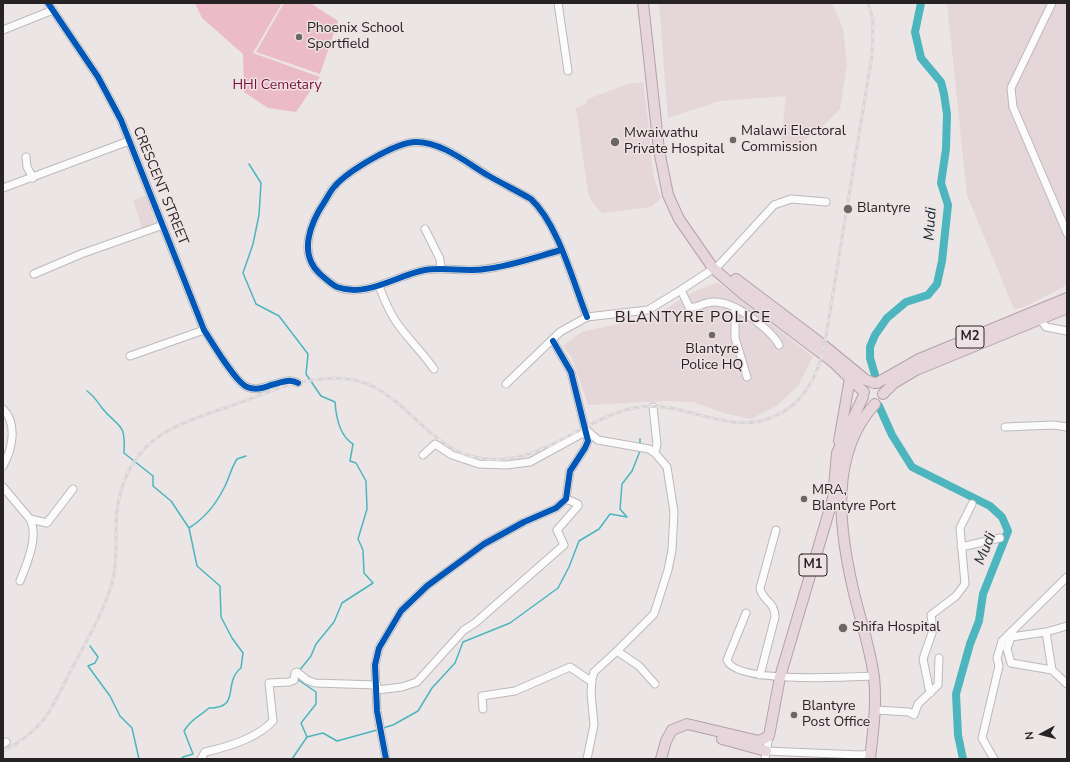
<!DOCTYPE html>
<html>
<head>
<meta charset="utf-8">
<style>
  body { margin:0 }
  #map { position:relative; width:1070px; height:762px; overflow:hidden; background:#ebe5e6; font-family:"Nunito Sans",sans-serif }
  canvas { display:block }
  .frame { position:absolute; inset:0; border:4px solid #272223; pointer-events:none }
  .north { position:absolute; left:1022px; top:714px; width:40px; height:40px; -webkit-text-stroke:3px #eee2e4; paint-order:stroke; rotate:263deg; font-size:11px; font-weight:700; line-height:16px; text-align:center; color:#272223 }
  .north::after { content:''; display:block; margin:auto; width:14px; height:18px; background:#272223; clip-path:polygon(50% 0,100% 100%,50% 72%,0 100%) }
</style>
</head>
<body>
<div id="map">
<canvas width="1070" height="762"></canvas>
<div class="frame"></div>
<div class="north">N</div>
</div>
<script>
const c = document.querySelector('canvas').getContext('2d');
c.lineJoin = 'round';
function fill(path, color) { c.fillStyle = color; c.fill(path, 'evenodd'); }
function trace(path, color, width, dash) { c.strokeStyle = color; c.lineWidth = width; c.lineCap = dash ? 'butt' : 'round'; c.setLineDash(dash || []); c.stroke(path); }
function write(font, color, halo, rows, align = 'center') {
  c.font = font + ' "Nunito Sans",sans-serif'; c.lineWidth = 3; c.setLineDash([]); c.textBaseline = 'middle'; c.strokeStyle = halo; c.fillStyle = color; for (const [text, x, y, turn = 0] of rows) {
    c.save(); c.translate(x, y); c.rotate((+turn || 0) * Math.PI / 180); c.textAlign = isNaN(turn) ? turn : align; if (halo) c.strokeText(text, 0, 0); c.fillText(text, 0, 0); c.restore();
  }
}
const built = new Path2D(`
  M659,3H832L843,28L847,64L840,109L820,129L796,147L781,141L786,96L720,101L668,118Z
  M947,3H1067V285L1024,307L1014,309L967,195Z
  M643,82L650,135V149L654,178L661,198L651,207L602,213L592,202L588,193L576,108L586,104L587,100L593,97L628,84Z
  M147,195L155,223L142,228L133,200Z
  M718,282L813,357L798,386L776,406L751,419L727,414L693,402L664,401L588,405L572,358L563,346L582,332L654,316L691,293Z`);
const green = new Path2D(`
  M195,3H282L253,53L320,77L296,112L268,108L244,92L243,54L202,18Z
  M284,3H310L338,21L320,74L256,52Z`);
const stream = new Path2D(`
  M921,3L917,14L914,37L917,54L938,74L946,93L949,114L946,149
  M249,164L261,183L259,215L253,244L243,273L256,304L279,316L308,354L306,374L321,396L335,402C336,417 340,436 353,444L350,461L356,463L366,481L367,509L358,539L363,550L364,573L373,583L342,603L334,622L316,644L311,656L299,671
  M87,391C94,396 97,401 102,408C118,428 126,421 124,453L153,476V486L171,501L189,528L197,566L220,586L221,617L232,638L243,653L241,668C222,683 242,708 209,708C198,718 192,718 184,731L193,754L183,757L181,759
  M640,439V445
  M189,528C205,518 216,504 224,488C229,479 231,468 237,459L246,456
  M90,646L98,657L95,663L88,666L110,696L120,716L132,728L139,759
  M297,679L316,692V704L301,723L307,737
  M383,728L393,725L418,711L432,688L455,663L463,642L510,623L558,588L569,567L579,541L599,529L610,514L627,517L620,509L622,484L632,471L640,451
  M292,759L307,737L323,733L337,741L377,730`);
const river = new Path2D(`
  M875,375L870,358V347L875,335L887,318L906,302L928,295L937,284L942,261L948,205L941,183L946,149L947,114L944,94L941,82L921,58L915,32L921,3
  M879,406L892,435L912,467L990,506L1002,517L1008,531L983,594L979,621L970,644L956,694L958,735L963,759`);
const minor = new Path2D(`
  M48,3L98,77L121,120L204,330C212,342 235,382 247,387C254,390 264,388 271,385C280,383 289,378 298,383
  M558,3L568,71
  M1052,3L1011,88L1013,107L1067,233
  M3,30L53,10
  M26,157L27,167L33,178
  M3,188L129,141
  M425,229L440,259L441,269
  M561,250C536,257 511,266 485,269C465,272 445,267 425,270C397,275 367,298 337,287C331,284 326,279 320,274C298,254 310,223 325,201C328,196 331,190 335,186C348,171 396,142 416,142C442,142 467,163 489,176C503,184 517,191 531,199C558,224 573,282 587,317
  M34,274L81,254L163,225
  M379,286C384,299 389,312 397,323C408,339 423,353 434,369
  M681,290L689,307C696,309 700,304 707,303C711,302 718,302 722,303C738,305 772,331 779,345
  M735,308V338L747,377
  M1040,319L1046,327L1067,331
  M130,356L204,330
  M506,384L560,332L587,317L648,310L681,290L719,265L774,205L791,199L826,202
  M653,407L657,444L655,453
  M3,409C18,424 12,450 3,466
  M1005,427L1054,425L1067,427
  M585,429L598,440L649,449L655,453L667,467L674,512L672,550L668,570L654,614L617,651L639,666L655,684
  M423,455L435,444L452,455L479,464L506,465L530,462L585,432
  M3,487L30,519C39,537 27,563 20,581
  M30,519L47,523L73,489
  M961,547L1000,538
  M746,613L727,660C735,684 850,677 874,676
  M1046,632L1067,626
  M1052,670L1046,632L1011,637L1007,649L1011,663L1052,670L1067,684
  M760,675L775,617C775,601 762,601 760,588L776,530
  M377,690L402,687L417,682L464,630L475,623L564,545L557,530L578,506V504L566,499
  M930,693L923,659L933,630L931,615L956,596L965,584L960,528L972,504
  M483,709L482,696L515,691L570,667L592,682
  M875,710L909,712L914,715L918,704L938,685L939,658
  M3,744L6,742
  M766,751L860,755L871,754
  M201,759L205,752C228,747 257,738 273,721L269,683L289,682L294,680L295,673L297,672L307,680L315,683L377,685
  M386,759L377,711L375,665L379,648L401,611L427,586L484,544L524,522L556,508L566,499L570,471L585,448L588,441L571,372L553,341
  M587,759L594,725L591,693L592,679L594,672L617,651
  M765,759L769,736
  M994,759L982,738L999,666L997,658L1002,641L1067,577`);
const highway = new Path2D(`
  M643,3L659,150L668,195L679,219L713,268L743,294L833,362L864,392
  M736,279L822,344L866,380L874,383
  M877,383L919,359L1067,298
  M883,394L894,383L916,370L1067,308
  M839,441L850,378
  M722,739L766,751
  M661,759L666,741L672,730L687,724L759,741L769,736L780,677L833,498L837,453L863,397
  M870,759C873,732 877,704 874,677C870,647 860,619 853,589C839,528 829,454 875,404`);
const rail = new Path2D(`
  M3,751C40,733 51,712 68,676C83,646 105,612 113,579C120,551 112,522 120,494C137,431 184,423 239,403C258,396 278,387 297,383C361,370 378,384 423,426C436,438 452,451 470,456C534,474 577,420 634,408C682,398 727,437 773,417C805,404 819,374 825,342L872,55L873,20L868,3`);
const cycleway = new Path2D(`
  M48,3L98,77L121,120L204,330C212,342 235,382 247,387C254,390 264,388 271,385C280,383 289,378 298,383
  M561,250C536,257 511,266 485,269C465,272 445,267 425,270C397,275 367,298 337,287C331,284 326,279 320,274C298,254 310,223 325,201C328,196 331,190 335,186C348,171 396,142 416,142C442,142 467,163 489,176C503,184 517,191 531,199C558,224 573,282 587,317
  M386,759L377,711L375,665L379,648L401,611L427,586L484,544L524,522L556,508L566,499L570,471L585,448L588,441L571,372L553,341`);
const markers = [
  [299,37,4,"#6c6667"],
  [733,140,4,"#6c6667"],
  [615,142,5,"#6c6667"],
  [848,209,5,"#6c6667"],
  [712,335,4,"#6c6667"],
  [804,499,4,"#6c6667"],
  [843,628,5,"#6c6667"],
  [794,715,4,"#6c6667"]
];
const shields = [
  [970,337,28],
  [813,565,28]
];
const shieldNames = [
  ["M2",970,337],
  ["M1",813,565]
];
const poiNames = [
  ["Phoenix School",307,29],
  ["Sportfield",307,45],
  ["Malawi Electoral",741,132],
  ["Commission",741,148],
  ["Mwaiwathu",624,134],
  ["Private Hospital",624,150],
  ["Blantyre",857,209],
  ["Blantyre",712,350,"center"],
  ["Police HQ",712,366,"center"],
  ["MRA,",812,491],
  ["Blantyre Port",812,507],
  ["Shifa Hospital",852,628],
  ["Blantyre",802,707],
  ["Post Office",802,723]
];
const parkNames = [
  ["HHI Cemetary",277,86]
];
const streetNames = [
  ["CRESCENT STREET",160,186,68]
];
const waterNames = [
  ["Mudi",931,224,-86],
  ["Mudi",986,549,-68]
];
const quarterNames = [
  ["BLANTYRE POLICE",693,318]
];
fill(built, '#e4d6d9');
fill(green, '#ebbcc7');
trace(stream, '#4db5bd', 1.5);
trace(river, '#4db5bd', 8);
trace(minor, '#bdb9b9', 9);
trace(highway, '#b5a1a7', 12);
trace(minor, '#fcfbfb', 7);
trace(highway, '#e6d5da', 10);
trace(rail, '#d7d5d5', 3);
trace(rail, '#eee2e4', 1.5, [4.5]);
trace(cycleway, '#0057b8', 6);
for (const [x, y, r, color] of markers) { const dot = new Path2D(); dot.arc(x, y, r, 0, 2 * Math.PI); c.fillStyle = color; c.fill(dot); trace(dot, '#eee2e4', 1.5); }
for (const [x, y, w] of shields) { const box = new Path2D(); box.roundRect(x - w / 2, y - 11, w, 22, 3); c.fillStyle = '#eee2e4'; c.fill(box); trace(box, '#272223', 1); }
write('bold 13px', '#272223', null, shieldNames);
write('14px', '#272223', '#eee2e4', poiNames, 'left');
write('14px', '#770e39', '#eee2e4', parkNames);
write('14px', '#272223', '#eee2e4', streetNames);
write('italic 15px', '#182e2f', '#eee2e4', waterNames);
c.letterSpacing = '1px';
write('16px', '#272223', '#eee2e4', quarterNames);
c.letterSpacing = '0px';
</script>
</body>
</html>
